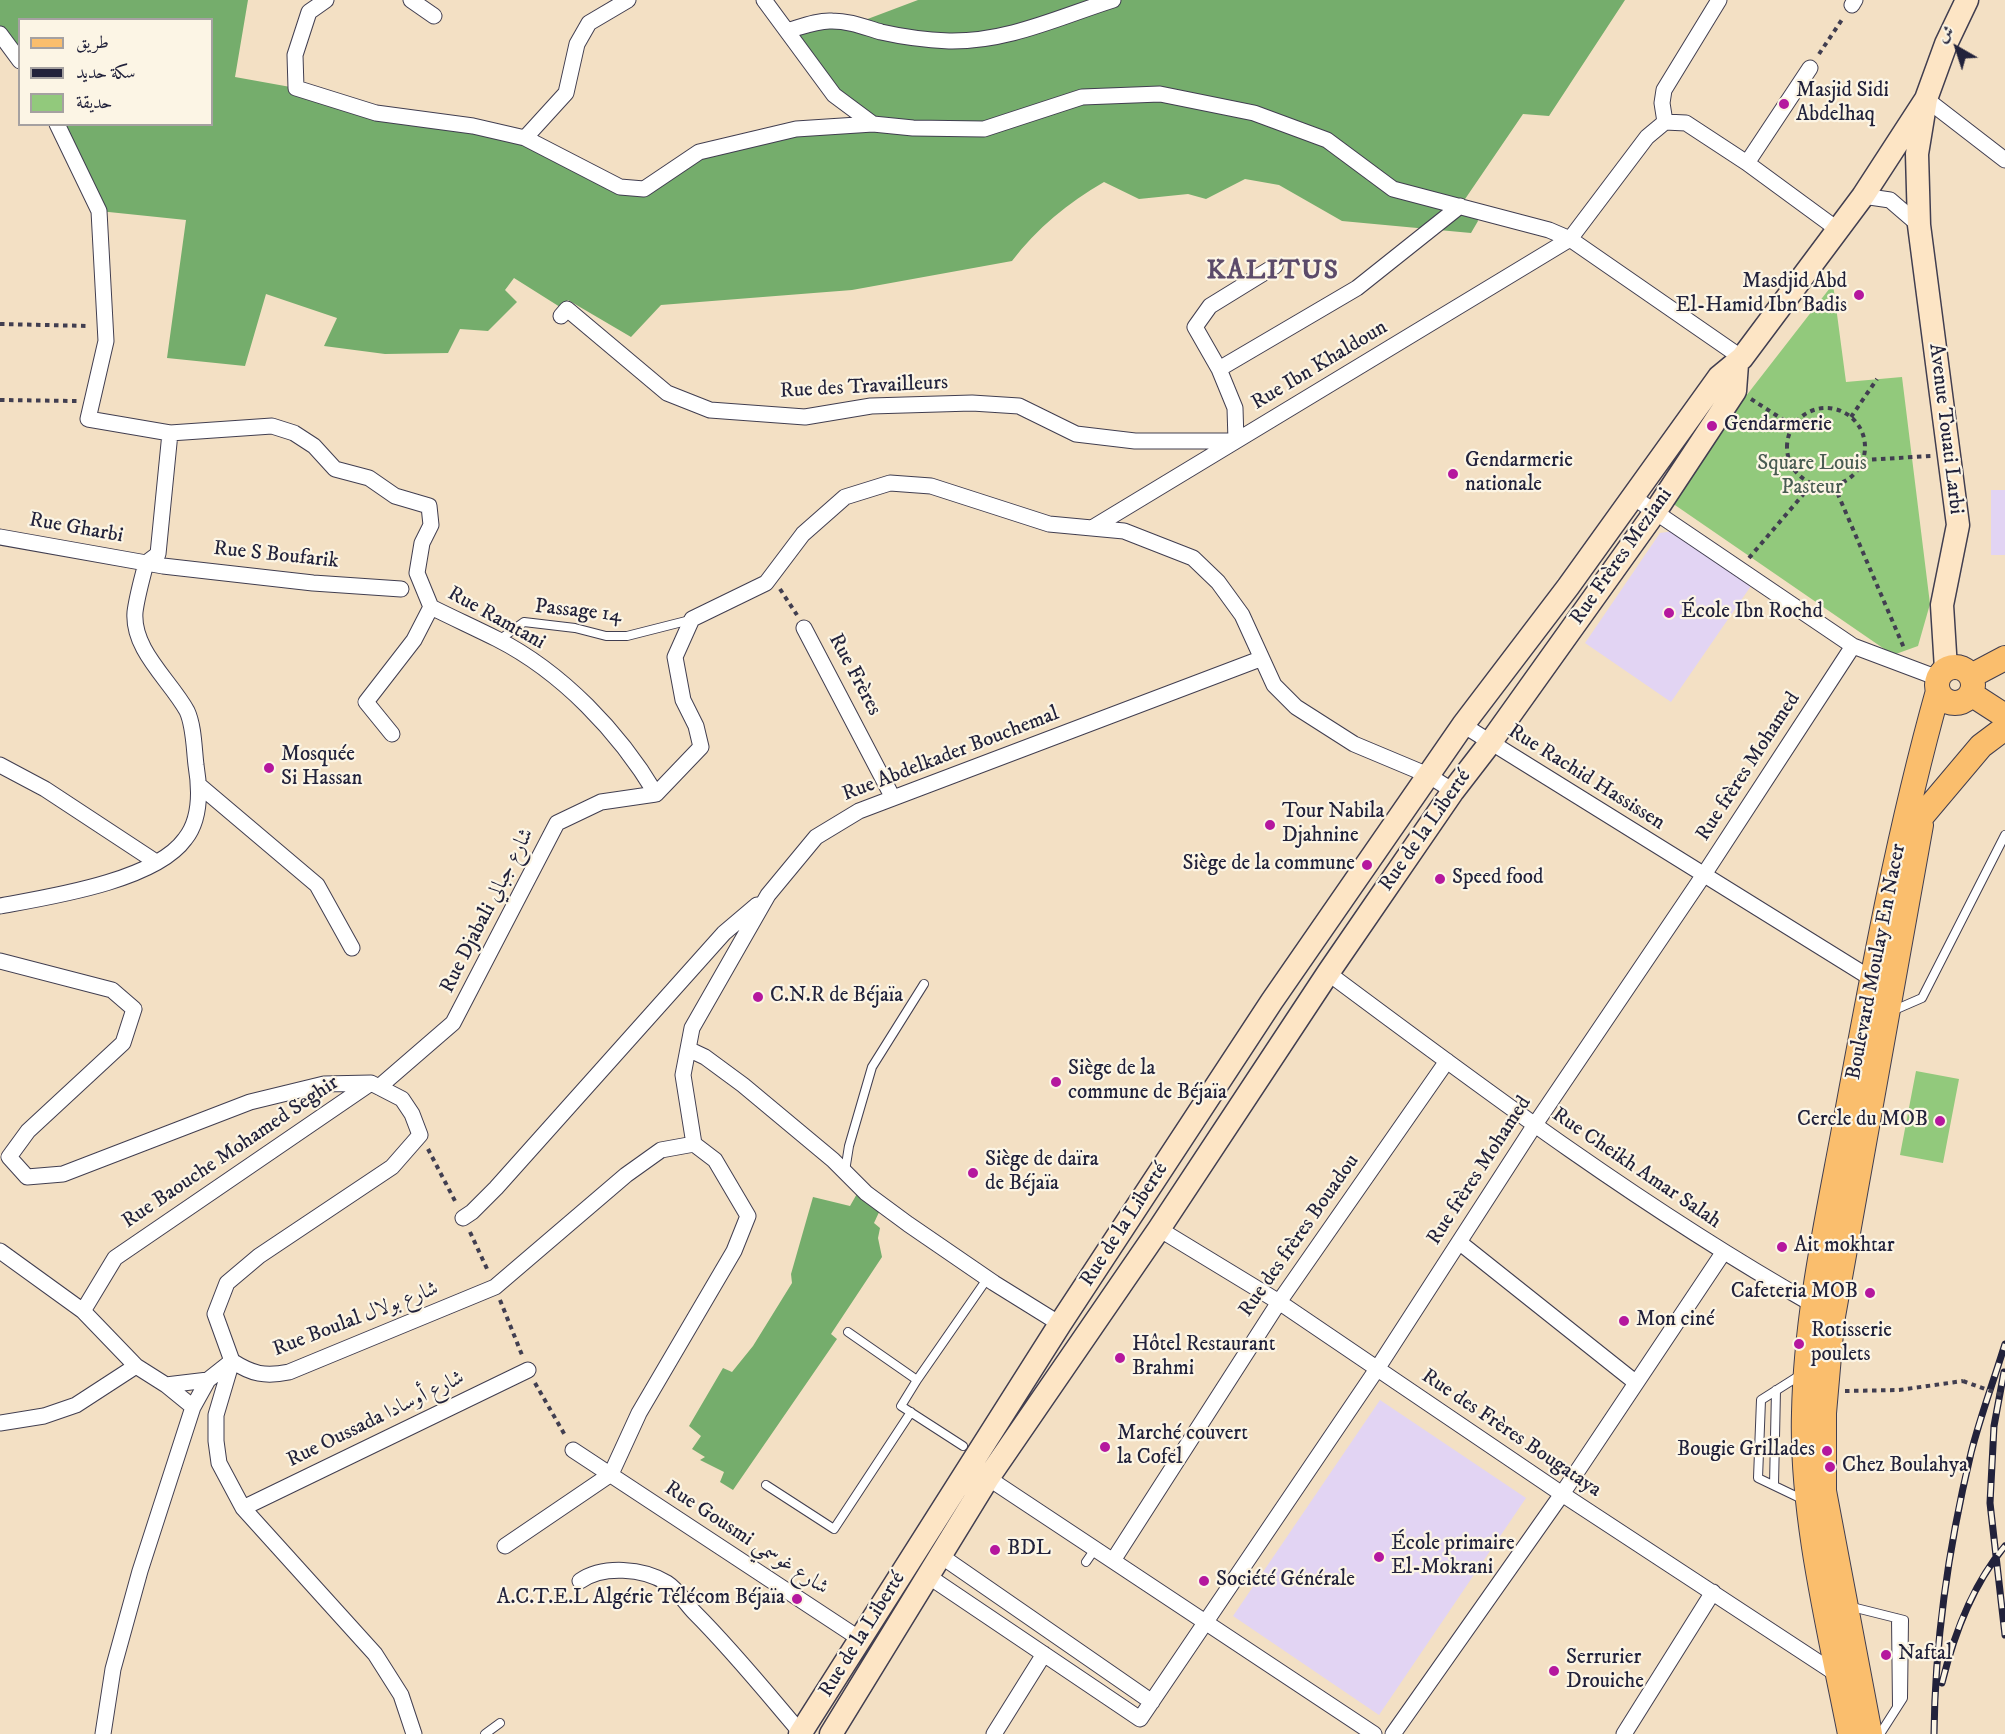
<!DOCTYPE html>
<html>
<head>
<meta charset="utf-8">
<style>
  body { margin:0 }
  #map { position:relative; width:2005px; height:1734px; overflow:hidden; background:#f3e0c4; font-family:"IM FELL DW Pica",Amiri,serif }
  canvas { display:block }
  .legend { position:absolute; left:18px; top:18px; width:195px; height:108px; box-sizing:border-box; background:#fcf5e5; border:2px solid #a5a1a1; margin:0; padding:8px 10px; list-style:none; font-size:18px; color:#22223b }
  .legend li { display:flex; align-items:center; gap:12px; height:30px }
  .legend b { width:30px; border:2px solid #a5a1a1 }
  .north { position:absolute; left:1927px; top:18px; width:60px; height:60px; -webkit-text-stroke:4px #fcf5e5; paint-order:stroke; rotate:321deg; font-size:16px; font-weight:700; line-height:24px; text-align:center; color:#22223b }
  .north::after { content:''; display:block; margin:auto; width:21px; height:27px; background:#22223b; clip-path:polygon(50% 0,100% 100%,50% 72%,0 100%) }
</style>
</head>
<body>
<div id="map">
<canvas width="2005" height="1734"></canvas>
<ul class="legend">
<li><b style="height:8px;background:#fabe6d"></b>طريق</li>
<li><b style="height:8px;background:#22223b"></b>سكة حديد</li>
<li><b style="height:16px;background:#92c97c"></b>حديقة</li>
</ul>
<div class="north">ش</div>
</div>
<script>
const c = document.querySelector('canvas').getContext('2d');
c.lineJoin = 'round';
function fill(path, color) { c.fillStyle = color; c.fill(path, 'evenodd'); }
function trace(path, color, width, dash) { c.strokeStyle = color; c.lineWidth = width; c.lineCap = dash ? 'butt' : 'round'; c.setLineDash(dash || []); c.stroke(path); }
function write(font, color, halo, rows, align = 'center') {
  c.font = font + ' "IM FELL DW Pica",Amiri,serif'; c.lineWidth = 4.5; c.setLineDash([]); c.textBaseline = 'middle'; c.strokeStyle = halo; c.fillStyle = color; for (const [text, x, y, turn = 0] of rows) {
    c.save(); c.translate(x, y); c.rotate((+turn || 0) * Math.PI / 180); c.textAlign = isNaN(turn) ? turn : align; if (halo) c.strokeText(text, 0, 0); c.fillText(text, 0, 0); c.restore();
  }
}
const built = new Path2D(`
  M1991,490H2005V555H1991Z
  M1673,531L1753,583L1671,702L1585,643L1660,533Z
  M1380,1400L1526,1498L1379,1715L1233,1616Z`);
const green = new Path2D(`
  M1833,284L1846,382L1902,377L1930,604L1918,646L1893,655L1672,503L1746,396Z
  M1916,1071L1959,1079L1943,1163L1900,1155Z`);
const forest = new Path2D(`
  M0,0H248L235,77L296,88L376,113L473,126L644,189L699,152L872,124L834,95L787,31L857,23L918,0H1625L1549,116L1523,114L1461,205L1473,209L1478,221L1471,233L1342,221L1279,185L1245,179L1206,199L1188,194L1139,199L1104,182C1068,203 1037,228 1012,261L852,290L661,305L631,337L568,300L560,307L514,278L505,290L517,302L488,331L460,329L448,353L385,354L324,346L337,318L266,294L245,366L167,358L186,220L99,211L57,125L212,124V20H20L19,61L0,34Z
  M858,1192L880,1210L874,1223L880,1228L878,1238L882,1257L831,1334L837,1339L733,1490L720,1482L724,1472L700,1460L705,1457L692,1449L701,1436L689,1426L723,1368L732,1372L753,1346L792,1283L791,1274L813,1197L850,1206Z`);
const path = new Path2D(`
  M1819,54L1843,18
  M0,324L89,326
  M1751,399L1793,426
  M0,400L77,401
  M1787 447a39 39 0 1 1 78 0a39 39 0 1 1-78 0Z
  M1851,417L1877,379
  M1863,460L1931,456
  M1834,485L1904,648
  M1749,558L1813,483
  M780,589L797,615
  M428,1149L456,1203
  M470,1232L488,1271
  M500,1300L522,1355
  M535,1383L566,1437
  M1845,1391L1899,1390L1963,1381`);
const service = new Path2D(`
  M499,640L524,622L575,628L606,636H627L690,620
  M1892,1011L1922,998L2005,835
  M845,1171L849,1146L872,1067L924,984
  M848,1332L917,1380L987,1279
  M1802,1374L1761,1400L1758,1478L1804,1500
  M917,1380L901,1406L963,1446
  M766,1485L834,1529L911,1412
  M1774,1485L1776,1390
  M1086,1562L1095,1549
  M1848,1606L1904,1620L1903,1698L1880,1734
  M1896,1618L1897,1706
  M485,1734L500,1723`);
const minor = new Path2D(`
  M326,0L309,12L295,55L296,88L376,113L473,126L525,138L620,187L644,189L699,152L796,129L873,124
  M411,0L434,16
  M764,0L834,95L873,124L913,128L984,129L1082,97L1160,94L1254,113L1327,140L1393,189L1549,230L1570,239L1742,358
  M1852,5L1855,0
  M787,31C801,27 818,20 832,21C850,21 864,27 881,32C903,37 926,40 949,41C1008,42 1059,17 1113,0
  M0,34L20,61
  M1926,99L2005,160
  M1665,122L1662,103L1664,90L1719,0
  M57,124L99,211L106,341L88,419L170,433L272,426L294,433L314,446L335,469L369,478L395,496L429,506L431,525L422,543L417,573L431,607C453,618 475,628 497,639C562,672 619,732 656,794
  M525,138L566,93L577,44L589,23L628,0
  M1747,163L1810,68
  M1863,196L1890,200L1919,225
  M561,316L567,309L667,393L710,410L805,417L871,406L972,403L1019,406L1076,434L1135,441H1236L1235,408L1219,369L1195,327L1210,306L1275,266
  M1219,369L1357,288L1460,206
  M1633,497L1853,646L1938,678
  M1092,528L1570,239L1647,137L1665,122L1686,123L1747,163L1837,229
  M0,537L163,566L313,583L401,589
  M804,628L893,798
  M1463,725L1872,979
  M392,734L366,702L414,640L431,607
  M0,765L45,789L156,862
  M200,786L317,885L352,948
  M656,794L701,747L696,726L683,700L675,657L692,619L766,583L803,534L845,497L890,483L931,486L1049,524L1124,531L1193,558L1218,582L1242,615L1274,685L1296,707L1354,744L1428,775L1453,791
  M0,906C49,897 155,881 185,839C201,819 200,789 196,765C194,749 194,726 187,711C170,680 132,650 135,612C137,596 142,579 146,563L158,554L170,433
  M0,961L112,990L134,1009L123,1043L28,1131L9,1157L27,1177L63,1174L250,1102L324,1084L371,1083L402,1099L412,1114L420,1135L392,1167L259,1256L227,1283L215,1314L232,1361L216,1415V1441L219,1463L243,1508L375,1654L401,1695L414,1734
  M1328,973C1485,1090 1641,1207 1812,1304
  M688,1049L705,1057L743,1085L833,1160L866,1193L908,1224L994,1283L1060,1324
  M379,1087L453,1023L557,823L601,802L656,794
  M694,1144L683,1075L692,1028L768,895L816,837L859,811L1260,659
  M463,1218L472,1212L496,1188L724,933L757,905
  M1159,1229L1279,1302L1562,1494L1838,1675
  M1459,1242L1635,1382
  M0,1251L83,1311L136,1366L166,1385L208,1380
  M83,1311L115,1258L371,1083
  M166,1385L193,1407
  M0,1423L44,1416L76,1405L136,1366
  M573,1450L860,1639
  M988,1478L1374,1734
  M243,1508L528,1370
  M941,1556L1152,1702
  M1114,1559L1279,1302L1447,1061
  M928,1576L1140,1719L1377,1369L1534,1126L1703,876L1853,646
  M580,1581C603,1565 643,1568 667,1583C678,1590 686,1604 695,1613C733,1651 766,1692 801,1733
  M103,1734L113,1669L140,1571L193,1407L208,1380L232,1361C252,1374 265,1377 289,1372L495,1287L626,1175L661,1150L694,1144L715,1160L748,1216L734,1251L639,1413L611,1474L505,1546
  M994,1734L1044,1654
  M1393,1734L1562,1494L1723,1253
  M1624,1734L1713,1592`);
const secondary = new Path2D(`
  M1946,669L1942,605L1958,525L1919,225L1917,154L1926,99L1946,44L1967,0
  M800,1734L1060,1324L1272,1001L1463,725L1568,587L1719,377L1742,358L1863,196L1926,99
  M831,1734L988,1478L1159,1229L1328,973L1453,791L1490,743L1655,512L1735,391L1737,364`);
const primary = new Path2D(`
  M1937 685a18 18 0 1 1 36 0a18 18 0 1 1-36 0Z
  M1971,676L2005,658
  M1971,694L2005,716
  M1922,816L1981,746L2005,728
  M1850,1734C1830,1632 1801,1516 1804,1413C1806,1311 1829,1212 1847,1113C1873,972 1899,830 1938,691
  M1870,1734L1824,1491V1413L1832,1322L1921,825`);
const rail = new Path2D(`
  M2004,1372L1994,1426L1990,1503L2005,1635
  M1942,1683C1954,1634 1972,1585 2005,1546
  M1934,1734C1935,1639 1949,1545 1971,1453C1980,1417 1994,1380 2005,1344`);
const pathBridge = new Path2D(`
  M1963,1381L2005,1396`);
const markers = [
  [1784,104,6,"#b5179e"],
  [1859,295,6,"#b5179e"],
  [1712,426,6,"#b5179e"],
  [1453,474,6,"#b5179e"],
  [1669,613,6,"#b5179e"],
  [269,768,6,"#b5179e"],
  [1270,825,6,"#b5179e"],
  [1367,865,6,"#b5179e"],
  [1440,879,6,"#b5179e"],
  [758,997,6,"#b5179e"],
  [1056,1082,6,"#b5179e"],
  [1940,1121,6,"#b5179e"],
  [973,1173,6,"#b5179e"],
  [1782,1247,6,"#b5179e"],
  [1870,1293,6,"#b5179e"],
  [1624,1321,6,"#b5179e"],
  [1799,1344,6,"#b5179e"],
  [1120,1358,6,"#b5179e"],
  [1105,1447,6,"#b5179e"],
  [1827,1451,6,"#b5179e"],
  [1830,1467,6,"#b5179e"],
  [995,1550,6,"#b5179e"],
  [1379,1557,6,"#b5179e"],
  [1204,1581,6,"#b5179e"],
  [797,1599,6,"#b5179e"],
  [1886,1655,6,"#b5179e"],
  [1554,1671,6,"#b5179e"]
];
const poiNames = [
  ["Masjid Sidi",1796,92],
  ["Abdelhaq",1796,116],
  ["Masdjid Abd",1847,283,"right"],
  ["El-Hamid Ibn Badis",1847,307,"right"],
  ["Gendarmerie",1724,426],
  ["Gendarmerie",1465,462],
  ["nationale",1465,486],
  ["École Ibn Rochd",1681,613],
  ["Mosquée",281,756],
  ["Si Hassan",281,780],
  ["Tour Nabila",1282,813],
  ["Djahnine",1282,837],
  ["Siège de la commune",1355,865,"right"],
  ["Speed food",1452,879],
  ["C.N.R de Béjaïa",770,997],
  ["Siège de la",1068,1070],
  ["commune de Béjaïa",1068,1094],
  ["Cercle du MOB",1928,1121,"right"],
  ["Siège de daïra",985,1161],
  ["de Béjaïa",985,1185],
  ["Ait mokhtar",1794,1247],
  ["Cafeteria MOB",1858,1293,"right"],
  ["Mon ciné",1636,1321],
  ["Rotisserie",1811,1332],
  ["poulets",1811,1356],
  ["Hôtel Restaurant",1132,1346],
  ["Brahmi",1132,1370],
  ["Marché couvert",1117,1435],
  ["la Cofel",1117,1459],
  ["Bougie Grillades",1815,1451,"right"],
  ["Chez Boulahya",1842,1467],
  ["École primaire",1391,1545],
  ["El-Mokrani",1391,1569],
  ["BDL",1007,1550],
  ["Société Générale",1216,1581],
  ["A.C.T.E.L Algérie Télécom Béjaïa",785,1599,"right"],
  ["Naftal",1898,1655],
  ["Serrurier",1566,1659],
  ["Drouiche",1566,1683]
];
const streetNames = [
  ["Rue Ibn Khaldoun",1320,366,-31],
  ["Rue des Travailleurs",864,388,-3],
  ["Avenue Touati Larbi",1945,429,83],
  ["Rue Gharbi",76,529,10],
  ["Rue S Boufarik",276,556,6],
  ["Rue Frères Meziani",1622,557,-55],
  ["Passage 14",578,612,6],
  ["Rue Ramtani",496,619,29],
  ["Rue Frères",854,675,62],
  ["Rue Abdelkader Bouchemal",951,755,-21],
  ["Rue frères Mohamed",1749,767,-57],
  ["Rue Rachid Hassissen",1586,778,32],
  ["Rue de la Liberté",1426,831,-55],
  ["Rue Djabali شارع جبالي",488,911,-63],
  ["Boulevard Moulay En Nacer",1877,962,-79],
  ["Rue Baouche Mohamed Seghir",231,1153,-34],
  ["Rue Cheikh Amar Salah",1636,1169,34],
  ["Rue frères Mohamed",1480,1171,-57],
  ["Rue de la Liberté",1125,1225,-57],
  ["Rue des frères Bouadou",1300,1236,-55],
  ["Rue Boulal شارع بولال",356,1320,-21],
  ["Rue Oussada شارع أوسادا",376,1420,-26],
  ["Rue des Frères Bougataya",1511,1434,34],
  ["Rue Gousmi شارع غوسمي",746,1539,33],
  ["Rue de la Liberté",863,1635,-58]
];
const parkNames = [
  ["Square Louis",1812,465],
  ["Pasteur",1812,489]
];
const districtNames = [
  ["KALITUS",1273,272]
];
fill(built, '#e2d4f3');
fill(green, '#92c97c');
fill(forest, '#75ad6c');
trace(service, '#413e50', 10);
trace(minor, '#413e50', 17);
trace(secondary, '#413e50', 25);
trace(primary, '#413e50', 26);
trace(path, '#413e50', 4, [4.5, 4.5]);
trace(service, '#fff', 8);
trace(minor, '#fff', 15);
trace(secondary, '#fde5c5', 22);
trace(primary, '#fabe6d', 24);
trace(rail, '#22223b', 7);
trace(rail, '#fcf5e5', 4.5, [14]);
trace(pathBridge, '#413e50', 4, [4.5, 4.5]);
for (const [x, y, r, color] of markers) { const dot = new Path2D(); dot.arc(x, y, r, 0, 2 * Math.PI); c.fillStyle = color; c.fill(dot); trace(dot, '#fcf5e5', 2); }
write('21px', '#22223b', '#fcf5e5', poiNames, 'left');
write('21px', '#22223b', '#fcf5e5', streetNames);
write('21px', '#495c52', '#fcf5e5', parkNames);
c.letterSpacing = '1.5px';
write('bold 27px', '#5c4b6a', '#fcf5e5', districtNames);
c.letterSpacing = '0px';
</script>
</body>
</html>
